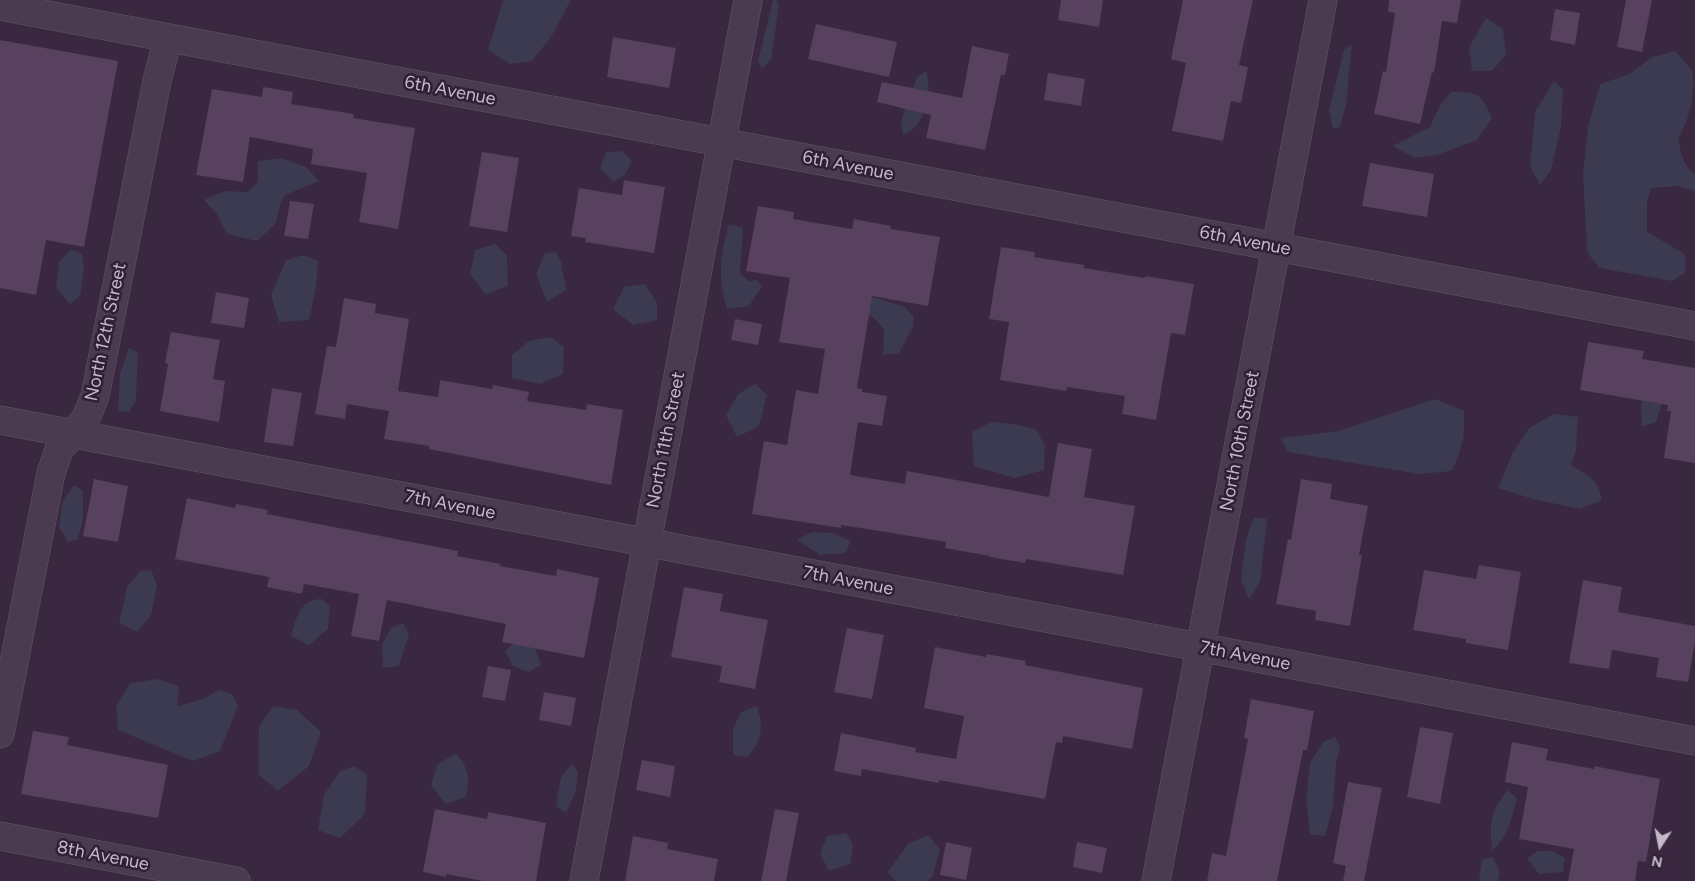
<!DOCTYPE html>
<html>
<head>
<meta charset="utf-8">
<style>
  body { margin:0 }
  #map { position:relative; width:1695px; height:881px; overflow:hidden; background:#3a2740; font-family:Figtree,sans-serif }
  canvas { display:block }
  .north { position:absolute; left:1635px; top:821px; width:50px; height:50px; -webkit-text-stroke:4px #302035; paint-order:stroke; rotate:191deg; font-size:14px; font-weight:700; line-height:20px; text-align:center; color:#c6b7ca }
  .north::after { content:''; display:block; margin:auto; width:18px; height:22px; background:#c6b7ca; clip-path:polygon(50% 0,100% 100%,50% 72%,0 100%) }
</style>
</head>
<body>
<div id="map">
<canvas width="1695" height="881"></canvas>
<div class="north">N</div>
</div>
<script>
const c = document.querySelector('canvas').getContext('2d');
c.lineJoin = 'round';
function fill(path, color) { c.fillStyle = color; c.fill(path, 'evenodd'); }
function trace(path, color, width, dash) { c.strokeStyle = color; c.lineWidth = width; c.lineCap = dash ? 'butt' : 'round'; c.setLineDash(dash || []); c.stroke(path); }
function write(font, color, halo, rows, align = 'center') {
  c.font = font + ' Figtree,sans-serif'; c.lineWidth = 5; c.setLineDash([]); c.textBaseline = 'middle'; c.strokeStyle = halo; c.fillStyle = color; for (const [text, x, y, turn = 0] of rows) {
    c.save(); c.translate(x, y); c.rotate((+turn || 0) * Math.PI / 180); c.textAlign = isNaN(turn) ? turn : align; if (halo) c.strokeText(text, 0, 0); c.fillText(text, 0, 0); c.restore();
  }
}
const green = new Path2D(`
  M503,0H571L551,37L532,61L510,64L488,50Z
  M773,0H776L779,6L771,59L762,69L758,61Z
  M1486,18L1503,29L1506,55L1492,71H1472L1469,47Z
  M1352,44L1346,105L1340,127L1333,129L1329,110L1344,50Z
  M1676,51C1681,58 1690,66 1693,74C1695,97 1689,120 1678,139C1681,151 1683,167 1695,173V191L1678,186L1651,188L1647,203V232L1685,254L1686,272L1672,281L1599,268L1587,252L1583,173L1588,127L1600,84L1630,74L1652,57Z
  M926,71C933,92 926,127 903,135L901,121L917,77Z
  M1554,81L1563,90L1561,127L1551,170L1540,185L1530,166L1535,112Z
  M1451,92C1478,92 1481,93 1492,118L1477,140L1437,155L1415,158L1393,146L1430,127L1440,105Z
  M622,151L632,161L625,175L613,182L600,168L606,152Z
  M281,158L306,167L319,181L285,195L280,204L276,223L257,241L227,234L217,214L204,200L224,191L247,192L258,182V161Z
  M729,224L743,228L740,273L749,281L757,280L762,286L749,306L727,309C718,274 719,258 729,224Z
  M495,244L507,255L508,285L486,295L470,274L475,250Z
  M71,249L82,254L84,268L80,296L70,304L56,288L59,262Z
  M556,252L561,261L566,290L547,302L536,274L545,253Z
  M304,255L318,261L316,288L309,320L279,322L271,295L286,260Z
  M645,284L657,303V320L633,325L613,309L624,287Z
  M873,297L905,307L914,317L913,327L899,353L883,355L884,329L873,317L844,313L856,298Z
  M551,337L564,347L563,374L540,384L512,378V355L529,341Z
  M129,348L138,352L136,401L129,412L118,411L120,374Z
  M1648,374L1662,403L1656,422L1642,427L1641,403Z
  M755,384L767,395L759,426L737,437L726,415L738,394Z
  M1435,399L1464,411C1465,436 1463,448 1452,471L1419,474L1288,452L1280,438L1338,431Z
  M1554,414L1578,417L1576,450L1571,465C1589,477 1597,477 1602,500L1580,509L1533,499L1498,488L1512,454L1529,428Z
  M991,422L1013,424L1036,429L1045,446L1044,470L1015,478L974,466L972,432Z
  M74,485L83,491V519L78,539L68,542L59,527L62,503Z
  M1254,517L1267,519L1260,582L1249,599L1241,580L1246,539Z
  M812,532L833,533L851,541L845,553L820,555L797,540Z
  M151,570L157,585L151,615L137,632L119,623L127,587L140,571Z
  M322,599L330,606L328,629L309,645L291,636C297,617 299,600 322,599Z
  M403,623L409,634L399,666L383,668L382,644L391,628Z
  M525,642L536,650L541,665L529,672L513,666L505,651L514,643Z
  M158,679L179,686L177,706L203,699L219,690L232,694L238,706L220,751L193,761L118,730L116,706L130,683Z
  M273,706L297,710L321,732L309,766L278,791L258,774L259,726Z
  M757,706C764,728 762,739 748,757L733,755V729L741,712Z
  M1335,737L1340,747L1336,762L1333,807L1325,836L1310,834L1306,799L1310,763L1323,742Z
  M456,753C469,769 470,777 466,797L446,804L431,786L437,765Z
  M572,764L578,772L576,791L566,813L556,806L561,777Z
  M354,766L367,774L365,814L340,838L318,830L324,795L340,771Z
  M1508,790L1517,798C1512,818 1508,837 1492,851C1490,823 1489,812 1508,790Z
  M846,833L853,845L850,864L829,871L820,854L827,836Z
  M928,835L940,849L933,876L927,881H895L888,872L908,844Z
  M1538,851H1552L1565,858L1563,872L1539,874L1527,858Z
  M1493,857L1500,872L1498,881H1479L1482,859Z`);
const building = new Path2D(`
  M1061,0H1103L1099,27L1058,20Z
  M1183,0H1253L1239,65L1248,67L1241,103L1231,101L1223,141L1172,131L1186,63L1171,59Z
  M1389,0H1461L1457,23L1442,21L1434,73L1432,72L1420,124L1374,114L1383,71L1386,72L1395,13L1388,12Z
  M1626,0H1652L1642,52L1617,47Z
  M1555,9L1580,13L1575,45L1550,40Z
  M816,24L897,42L889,77L808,59Z
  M613,37L676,48L669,88L607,77Z
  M0,40L118,61L84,247L46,240L36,295L0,288Z
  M972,46L1009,54L1005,75H1001L985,150L926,138L931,115L877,102L882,82L962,98Z
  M1048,73L1085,79L1081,106L1044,100Z
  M263,87L293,92L291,104L354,114L353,118L415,128L398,229L359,222L367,173L311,164L313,149L250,137L243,182L196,175L212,89L262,97Z
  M482,152L519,158L507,232L469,226Z
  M1370,163L1434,174L1427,217L1362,206Z
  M624,180L665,187L654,253L585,242L586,238L571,236L579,188L622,195Z
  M290,201L314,204L308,239L284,236Z
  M758,206L794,212L793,219L852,229L854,219L891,226V229L940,237L928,306L872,296L857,388L862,389V392L887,396L882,426L858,422L850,475L905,484L907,471L1049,497L1058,443L1092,449L1084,497L1135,506L1123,575L1026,559L1025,563L990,557V556L945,548L946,542L886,532L841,525V528L752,514L764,441L787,445L796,390L818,394L825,349L779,342L790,278L746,271Z
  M1001,247L1035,252L1034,257L1084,265V268L1145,278V276L1194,284L1185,335L1171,333L1156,420L1122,414L1125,396L1067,387L1066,391L1000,380L1009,322L989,319Z
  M216,292L249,298L244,328L211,323Z
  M344,298L376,304L375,313L409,319L398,391L438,397L440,380L492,389L493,385L529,392L527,401L586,410L587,404L623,410L611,485L429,449V446L384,439L389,411L347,404L345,419L315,414L327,346L336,347Z
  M735,319L762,324L758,345L731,340Z
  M171,332L220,340L213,379L225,381L219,422L160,411L168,364L165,363Z
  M1588,342L1644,351L1642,359L1695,368V463L1664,458L1671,411H1667L1668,405L1580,390Z
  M272,388L302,393L293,446L264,442Z
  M94,479L128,486L118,542L83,536Z
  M1301,479L1332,484L1330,499L1368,506L1359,555H1362L1350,626L1315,620L1316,611L1276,604L1288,539L1291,540Z
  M187,498L235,508L236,504L268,510L267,514L458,551L457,556L501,564L500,566L556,576L557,569L599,578L584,658L502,642L506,624L387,600L379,641L351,636L359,594L304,584L302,594L267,587L269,577L175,559Z
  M1479,565L1521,572L1508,650L1466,643V639L1413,630L1424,570L1476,579Z
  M1583,580L1622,587L1618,612L1695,626V641L1688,682L1656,677L1659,658L1612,650L1609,669L1569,663Z
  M684,587L723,594L720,611L768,620L755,689L719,682L722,666L671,657Z
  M847,628L884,635L872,699L834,692Z
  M935,647L986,657V654L1026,661L1025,665L1143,688L1132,749L1063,736L1062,743L1056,742L1045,799L939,780V783L862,769L861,776L834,771L841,733L916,748L915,752L956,759L964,716L924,708Z
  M488,666L511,670L505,701L482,697Z
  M544,692L576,698L571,726L539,720Z
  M1251,699L1314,711L1307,750H1303L1277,881H1207L1212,853L1226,856L1248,739L1244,738Z
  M1420,727L1453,733L1440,804L1407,797Z
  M33,731L69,737L67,745L168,765L158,818L21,794Z
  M1512,742L1548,749L1546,760L1594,769V766L1660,779L1646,862L1638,861L1635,881H1568L1574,849L1519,839L1528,787L1505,782Z
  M642,760L675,766L670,797L636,790Z
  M1348,782L1382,788L1364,881H1343L1346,866L1333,863Z
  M435,809L487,819L488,812L546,823L536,881H483L446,874V877L423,872Z
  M775,809L799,813L786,881H761Z
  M633,836L668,843L667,849L718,859L714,881H625Z
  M946,842L972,848L966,880L940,875Z
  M1077,842L1107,848L1102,873L1073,867Z`);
const minor = new Path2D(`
  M0,6L1695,326
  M0,420L1695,741
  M0,734L51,473L59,450L86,418L95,396L157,81L168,38
  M0,836L236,881
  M584,881L748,0
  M1156,881L1323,0`);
const streetNames = [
  ["6th Avenue",450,91,11],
  ["6th Avenue",848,166,11],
  ["6th Avenue",1245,241,11],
  ["North 12th Street",106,332,-78],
  ["North 11th Street",666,440,-79],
  ["North 10th Street",1240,441,-79],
  ["7th Avenue",450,505,11],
  ["7th Avenue",848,581,11],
  ["7th Avenue",1245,656,11],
  ["8th Avenue",103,856,11]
];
fill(green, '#3b3a51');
fill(building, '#57415e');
trace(minor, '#66566a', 29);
trace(minor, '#4b3b50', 28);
write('18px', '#c6b7ca', '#302035', streetNames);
</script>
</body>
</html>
